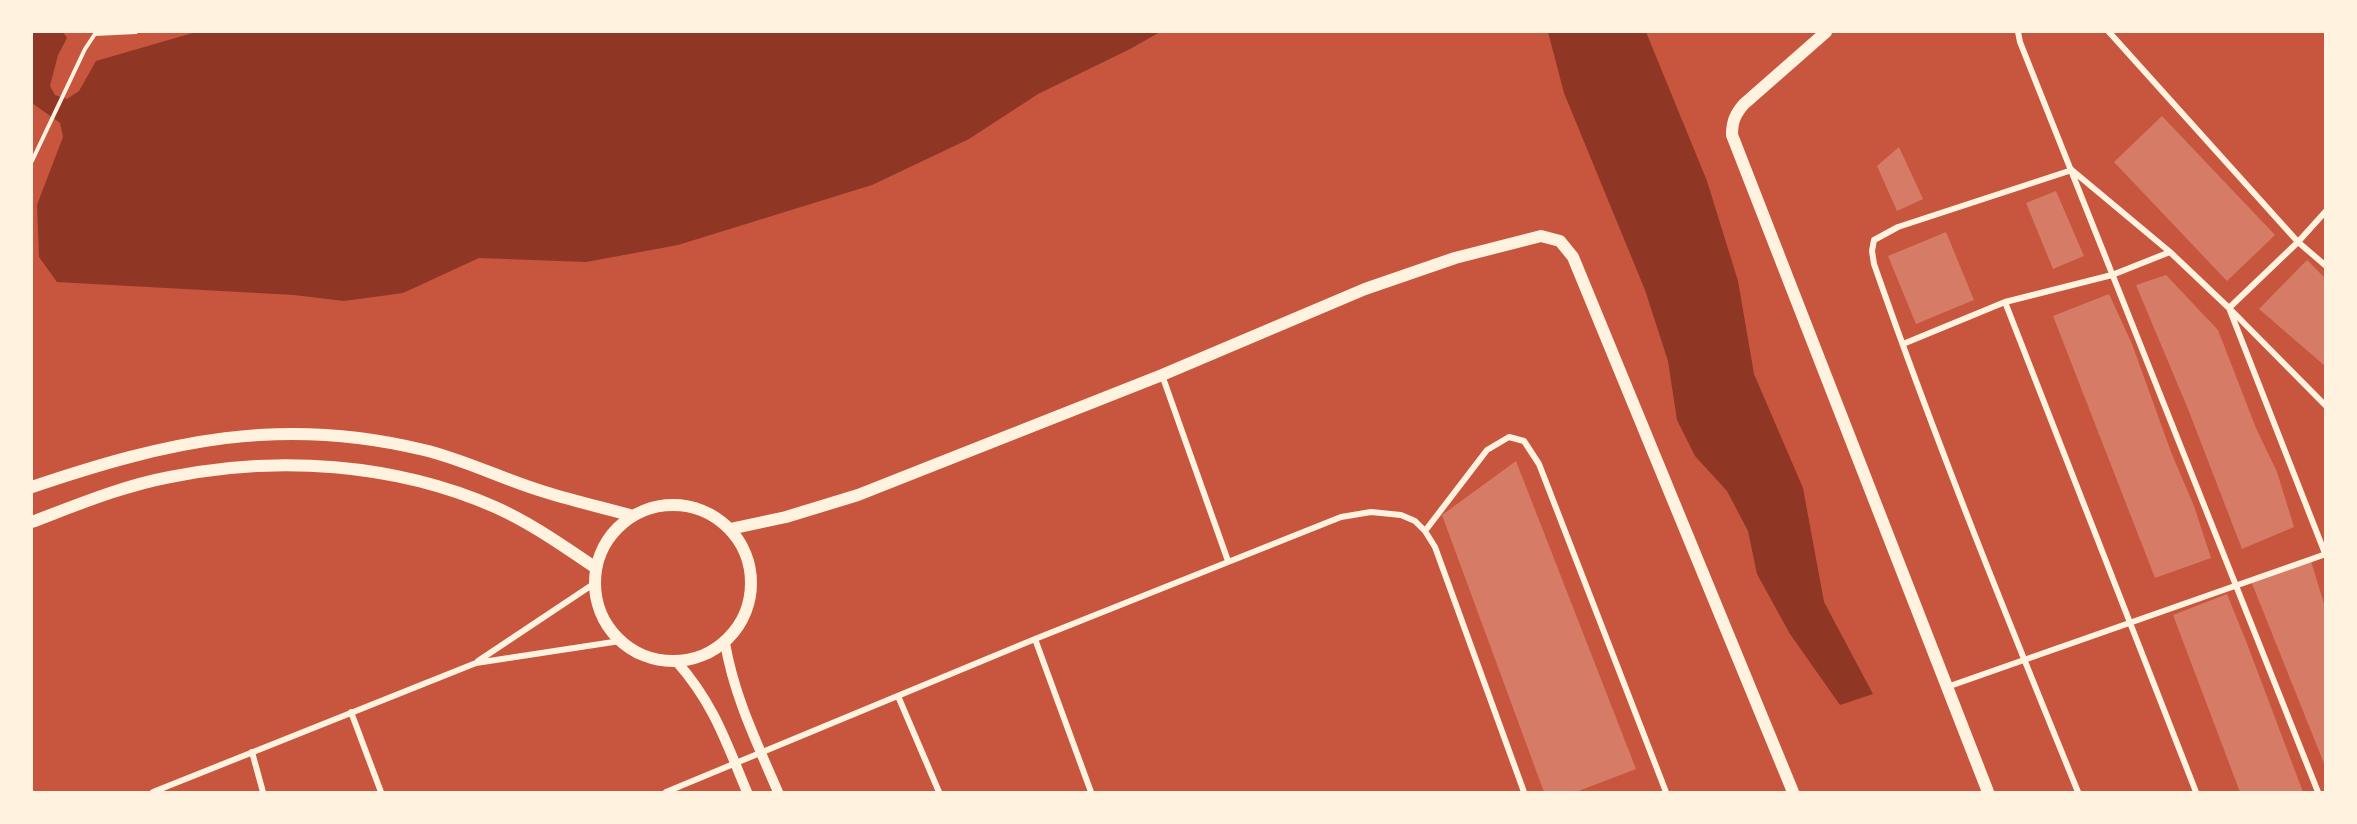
<!DOCTYPE html>
<html>
<head>
<meta charset="utf-8">
<style>
  body { margin:0 }
  #map { position:relative; width:2357px; height:824px; overflow:hidden; background:#c8553d; font-family:"Public Sans",sans-serif }
  canvas { display:block }
  .frame { position:absolute; inset:0; border:33px solid #fff3e0; pointer-events:none }
</style>
</head>
<body>
<div id="map">
<canvas width="2357" height="824"></canvas>
<div class="frame"></div>
</div>
<script>
const c = document.querySelector('canvas').getContext('2d');
c.lineJoin = 'round';
function fill(path, color) { c.fillStyle = color; c.fill(path, 'evenodd'); }
function trace(path, color, width, dash) { c.strokeStyle = color; c.lineWidth = width; c.lineCap = dash ? 'butt' : 'round'; c.setLineDash(dash || []); c.stroke(path); }
const water = new Path2D(`
  M32,32H63L67,38L58,55L50,86L55,95L67,99L79,91L96,61L196,32H1160L1130,49L1038,94L969,139L872,185L678,245L586,262L479,258L403,293L344,301L294,295L57,282L39,257L37,205L63,137L60,123L32,103Z
  M1548,32H1646L1707,181L1738,281L1754,374L1803,488L1824,602L1873,694L1840,705L1790,634L1757,574L1748,531L1727,491L1695,456L1677,420L1668,361L1645,290L1564,93Z`);
const building = new Path2D(`
  M2162,116L2275,235L2227,281L2114,162Z
  M1899,147L1923,199L1897,211L1877,166Z
  M2056,191L2084,256L2053,269L2026,203Z
  M1946,232L1974,300L1916,324L1888,256Z
  M2307,260L2325,278V366L2259,309Z
  M2166,275L2218,330L2256,428L2277,472L2294,527L2242,549L2188,409L2136,285Z
  M2109,294L2132,344L2171,452L2194,506L2211,558L2155,578L2053,316Z
  M1516,461L1636,769L1576,792H1544L1442,515Z
  M2311,561L2325,607V766L2251,581Z
  M2227,594L2246,641L2303,792H2240L2173,615Z`);
const path = new Path2D(`
  M32,161L85,49L95,34L136,32`);
const minor = new Path2D(`
  M2018,32L2020,42L2318,792
  M2109,32L2298,242L2326,266
  M2072,170L1898,227L1874,240L1872,251L1874,264C1936,442 2007,618 2078,792
  M2073,171L2170,252L2229,308L2326,556
  M2326,211L2298,242L2229,308L2326,406
  M2005,302L2196,792
  M1903,344L2005,302L2112,275L2170,252
  M1162,375L1228,561
  M1425,531L1487,450L1509,437L1524,441L1539,464L1666,792
  M1035,639L1091,792
  M478,661L595,583
  M1947,687L2326,554
  M898,696L939,792
  M351,712L381,792
  M252,752L263,792
  M153,792L476,663L620,641
  M666,792L1035,639L1341,517L1371,512L1401,515L1415,521L1425,531L1435,547L1524,792`);
const tertiary = new Path2D(`
  M725,643C734,696 757,743 778,792
  M677,662C714,704 726,742 747,792`);
const secondary = new Path2D(`
  M1826,32L1744,104C1735,114 1732,122 1732,135L1988,792
  M32,487C168,441 281,415 424,450C466,460 504,480 545,492C574,501 604,508 633,516
  M595 583a78 78 0 1 1 156 0a78 78 0 1 1-156 0Z
  M32,522C77,505 122,486 170,477C276,455 395,463 495,507C531,523 563,546 596,568
  M730,529L786,517L858,495L1162,375L1365,289L1455,258L1541,236L1560,241L1573,257L1793,792`);
fill(water, '#8f3625');
fill(building, '#d67c66');
trace(path, '#fff3e0', 4);
trace(minor, '#fff3e0', 6);
trace(tertiary, '#fff3e0', 10);
trace(secondary, '#fff3e0', 12);
</script>
</body>
</html>
